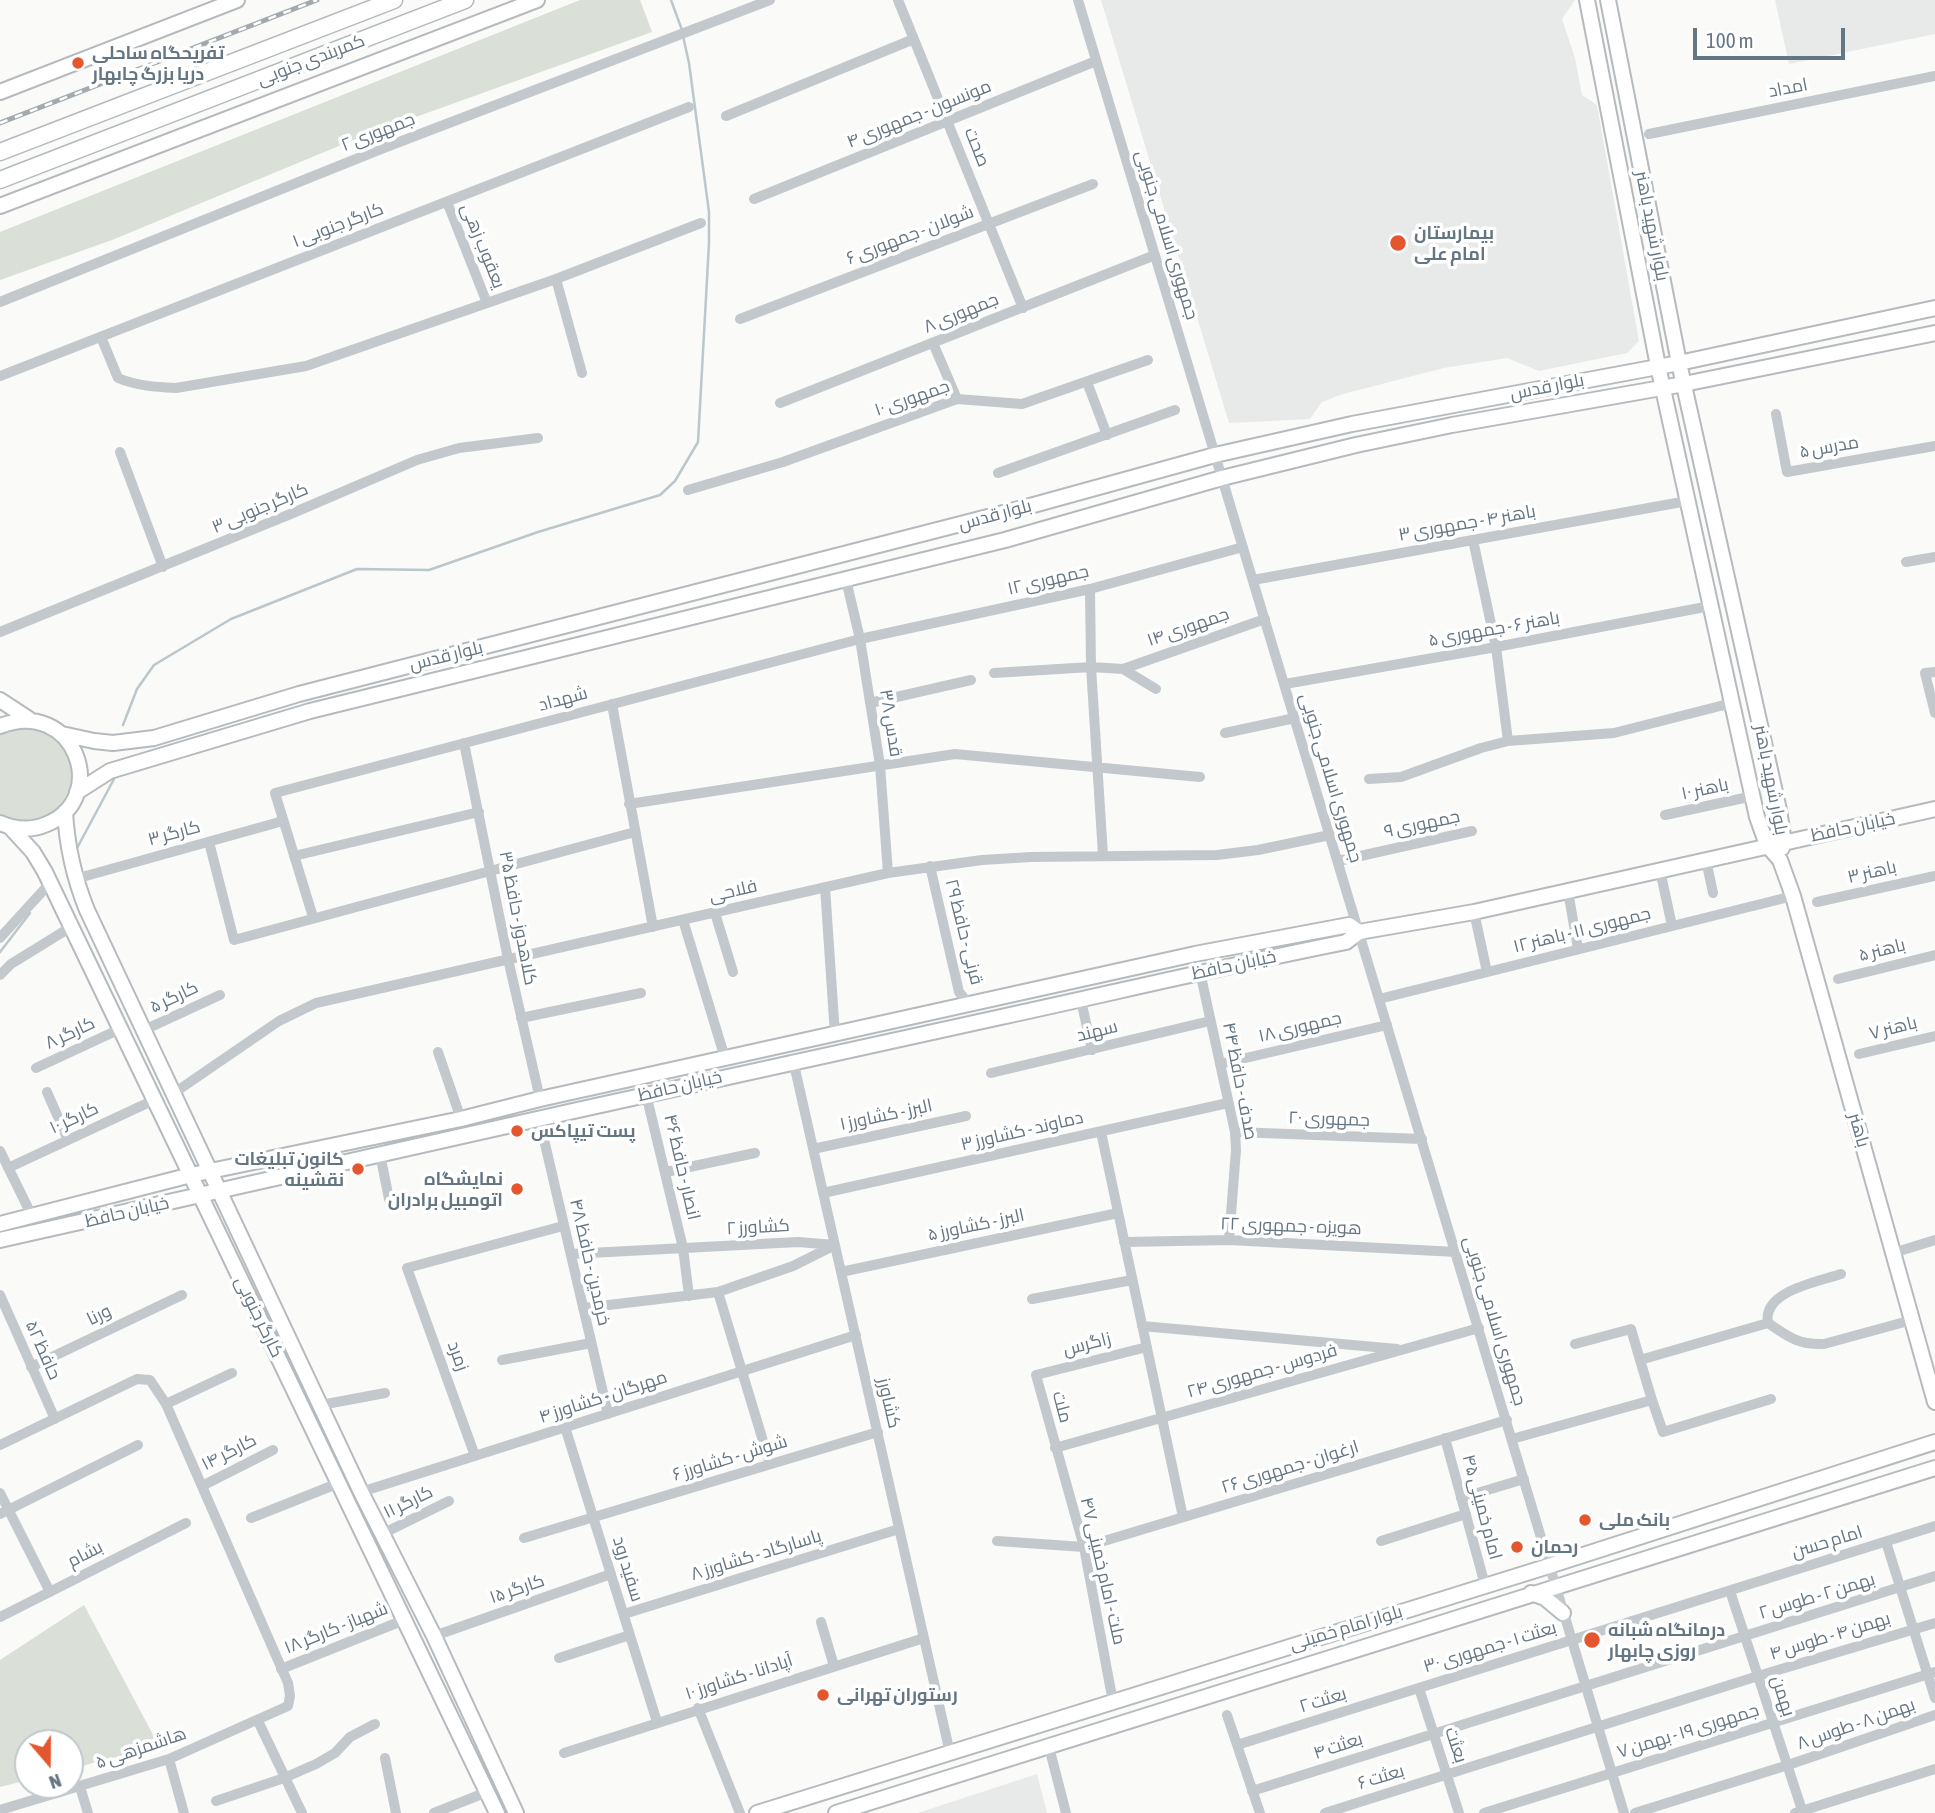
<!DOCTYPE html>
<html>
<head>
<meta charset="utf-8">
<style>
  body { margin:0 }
  #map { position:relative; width:1935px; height:1813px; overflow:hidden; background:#fafaf8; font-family:"Asap Condensed",sans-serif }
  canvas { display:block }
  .north { position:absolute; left:14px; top:1729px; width:70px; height:70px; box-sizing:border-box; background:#fff; border:2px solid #c1c8cd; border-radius:50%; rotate:160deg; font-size:19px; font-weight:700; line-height:28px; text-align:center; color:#657683 }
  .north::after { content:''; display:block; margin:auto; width:24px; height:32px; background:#e4572e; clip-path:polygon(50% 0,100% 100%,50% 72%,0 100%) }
  .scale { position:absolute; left:1693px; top:28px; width:152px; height:32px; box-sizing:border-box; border:4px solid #657683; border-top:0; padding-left:9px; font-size:21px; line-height:24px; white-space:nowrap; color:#657683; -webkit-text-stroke:5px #fff; paint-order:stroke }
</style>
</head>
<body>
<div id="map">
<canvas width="1935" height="1813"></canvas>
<div class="north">N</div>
<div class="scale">100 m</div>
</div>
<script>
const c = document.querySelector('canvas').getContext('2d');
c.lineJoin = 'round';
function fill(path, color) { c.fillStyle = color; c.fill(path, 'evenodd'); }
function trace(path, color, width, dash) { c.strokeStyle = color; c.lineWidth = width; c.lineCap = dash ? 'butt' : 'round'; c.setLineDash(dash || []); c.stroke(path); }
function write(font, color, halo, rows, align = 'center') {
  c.font = font + ' "Asap Condensed",Cairo,sans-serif'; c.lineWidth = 7; c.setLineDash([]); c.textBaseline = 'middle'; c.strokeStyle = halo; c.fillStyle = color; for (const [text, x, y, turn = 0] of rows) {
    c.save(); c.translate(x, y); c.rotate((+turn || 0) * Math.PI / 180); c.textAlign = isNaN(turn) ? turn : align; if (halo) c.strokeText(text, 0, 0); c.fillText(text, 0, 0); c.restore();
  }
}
const built = new Path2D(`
  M1101,0H1575L1562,19L1575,58L1582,95L1597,105L1639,341L1627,353L1539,371L1507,358L1444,368L1343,394L1322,402L1310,419L1229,423Z
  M1775,0H1935V34L1789,64Z
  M1037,1774L1047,1813H918Z`);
const green = new Path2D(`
  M580,0H640L652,32L363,136L112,240L0,280V232Z
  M24,727C113,740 62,853 0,814V735L9,730Z
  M84,1605L159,1746L70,1769V1743H28V1780L0,1787V1660Z`);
const stream = new Path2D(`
  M671,0L682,30
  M123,725L137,689L154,665L231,619L357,569L429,570L538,532L660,495L675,481L698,442L709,243V212L689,63L683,36
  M76,850L114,779
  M0,952L30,913`);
const minor = new Path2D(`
  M898,0L1023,308
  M1078,0L1624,1813
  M726,116L914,39
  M1649,134L1935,76
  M754,199L1096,61
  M447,202L487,303
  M556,279L582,373
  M0,302L381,149L770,0
  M740,319L1093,184
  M101,337L118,378C137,386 156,387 176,388L306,366L556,279L701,223
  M933,343L957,399
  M0,376L689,107
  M1087,382L1107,435
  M780,403L1155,255
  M1776,414L1787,472L1935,446
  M120,452L163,567
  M998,473L1175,410
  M688,490L783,462L957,399L1022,404L1148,360
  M1473,540L1496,647L1508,741
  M1906,562L1935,557
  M846,580L860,639L880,765L888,873
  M1253,580L1687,501
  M1090,589L1091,667L1103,855
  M0,632L293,513L417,460L459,448L538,438
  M1123,669L1265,619
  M1935,672L1925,673L1935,713
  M994,673L1091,667L1123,669L1156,689
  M1285,684L1496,647L1710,606
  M870,703L971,680
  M612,704L653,927
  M1225,733L1295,718
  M464,743L508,959L540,1099
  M1369,779L1401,777L1481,748L1508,741L1614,733L1732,703
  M629,804L955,754L1200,777
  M1665,815L1753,796
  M209,842L234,940L635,832
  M294,856L479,812
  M1706,860L1713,893
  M1338,861L1472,831
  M930,866L959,992L969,1004
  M1660,870L1672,926
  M75,879L283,821
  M825,887L835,1035
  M1568,891L1578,949
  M1817,902L1935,876
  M1474,912L1487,972
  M715,913L733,972
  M313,917L275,793L860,639L1090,589L1243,547
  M683,920L725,1058
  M0,938L50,883
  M1200,972L1235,1132L1236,1150L1229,1240
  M0,975L11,964L71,927
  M1838,979L1935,955
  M1379,999L1793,896
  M1081,1000L1092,1050
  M521,1018L641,993
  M142,1031L220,995
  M438,1052L461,1119
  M1859,1054L1935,1036
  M793,1060L950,1753
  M1220,1064L1387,1025
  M36,1068L120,1029
  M991,1073L1210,1021
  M47,1092L68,1140
  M174,1093L279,1021L316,1003L888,873L982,860L1031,857L1217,855L1258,850L1330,835
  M646,1094L683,1248L689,1296
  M539,1118L608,1414
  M1101,1132L1183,1517
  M1235,1132L1422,1139
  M813,1149L966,1116
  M0,1151L32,1216
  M380,1154L389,1199
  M8,1168L154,1100
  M666,1172L755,1153
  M823,1193L1228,1103
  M1124,1242L1229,1240L1456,1252
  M1893,1253L1935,1240
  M571,1254L798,1242L835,1245
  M841,1272L1118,1213
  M718,1292L793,1266L835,1245
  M0,1295L55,1419
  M1032,1299L1132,1280
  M583,1308L718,1292L770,1464
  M1768,1323C1762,1291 1818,1282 1841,1274
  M1142,1326L1397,1349
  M1575,1344L1631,1329L1640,1360
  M502,1360L591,1343
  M31,1367L182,1295
  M1652,1400L1663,1432L1771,1399
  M166,1404L232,1373
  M321,1405L385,1393
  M565,1427L657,1722
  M1445,1438L1485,1585
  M1512,1439L1652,1400L1640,1360L1768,1323C1788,1337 1799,1345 1824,1344L1912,1320
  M0,1445L137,1379L150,1380L166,1404L288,1683L290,1696L288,1706L169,1759L0,1810
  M1055,1448L1479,1328
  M475,1456L407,1268L563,1226
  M202,1486L273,1450
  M361,1492L856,1335
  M0,1493L50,1592
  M1461,1498L1524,1479
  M0,1514L138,1445
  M251,1518L339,1483
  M382,1534L449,1501
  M524,1538L878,1432
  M997,1541L1084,1547L1507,1420
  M1381,1541L1466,1514
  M1886,1542L1935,1698
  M1730,1591L1803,1813
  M624,1614L899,1529
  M0,1617L186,1523
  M821,1622L834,1666
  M434,1636L611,1574
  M559,1658L630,1635
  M281,1669L404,1620
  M1419,1688L1459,1813
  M1113,1702L1084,1547L1036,1375L1147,1347
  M698,1708L740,1813
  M1227,1715L1260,1813
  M258,1721L302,1813
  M1237,1745L1935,1526
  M1049,1747L1066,1813
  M564,1753L924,1638
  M385,1758L396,1813
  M169,1759L184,1813
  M80,1787L88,1813
  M1252,1791L1935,1576
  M216,1801L284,1778L316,1764L335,1753L350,1737L375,1724
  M434,1813L487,1792
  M1325,1813L1758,1676L1935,1623
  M1484,1813L1935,1672
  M1635,1813L1788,1765L1935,1715
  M1795,1813L1935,1769`);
const major = new Path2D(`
  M1587,0L1658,366L1757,817L1767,845L1780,860L1793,896L1935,1402
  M1608,0L1679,363L1779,810L1784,842L1782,848
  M0,92L237,0
  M0,206L537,0
  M0,700L29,719
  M0,726C74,697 111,797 47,824C31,831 16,830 0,823
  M62,734L94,741L113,743L154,738L299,694L1019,509L1215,455L1352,424L1679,363L1935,308
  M77,792L110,771L310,711L1005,540L1222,478L1356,445L1452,425L1684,384L1935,333
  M65,812C67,847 74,878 87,910L361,1492L434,1636L516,1813
  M10,827L33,852L45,872L497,1813
  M0,1224L191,1175L461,1119L540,1099L1195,954L1349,925L1359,932
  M0,1240C333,1165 667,1089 1001,1017C1116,992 1230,965 1346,942L1359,932L1474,912L1935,809
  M1531,1593L1545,1598L1563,1613
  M757,1813L1549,1566L1935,1442
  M836,1813L1935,1468`);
const highway = new Path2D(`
  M0,152L394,0
  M0,180L465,0`);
const rail = new Path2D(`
  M0,123L317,0`);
const markers = [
  [78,63,7,"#e4572e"],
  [1398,243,9,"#e4572e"],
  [517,1131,7,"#e4572e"],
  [358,1169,7,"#e4572e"],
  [517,1189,7,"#e4572e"],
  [1585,1520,7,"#e4572e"],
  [1517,1547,7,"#e4572e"],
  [1592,1640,9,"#e4572e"],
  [823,1695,7,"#e4572e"]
];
const poiNames = [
  ["تفریحگاه ساحلی",92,53],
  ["دریا بزرگ چابهار",92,74],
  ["بیمارستان",1414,233],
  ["امام علی",1414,254],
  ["پست تیپاکس",531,1131],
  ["کانون تبلیغات",344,1159,"right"],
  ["نقشینه",344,1180,"right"],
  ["نمایشگاه",503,1179,"right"],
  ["اتومبیل برادران",503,1200,"right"],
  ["بانک ملی",1599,1520],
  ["رحمان",1531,1547],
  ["درمانگاه شبانه",1608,1630],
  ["روزی چابهار",1608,1651],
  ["رستوران تهرانی",837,1695]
];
const streetNames = [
  ["کمربندی جنوبی",311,60,-21],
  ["امداد",1788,88,-11],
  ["مونسون - جمهوری ۴",919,114,-22],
  ["جمهوری ۲",378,132,-21],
  ["صحت",977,147,68],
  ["کارگر جنوبی ۱",338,225,-21],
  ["بلوار شهید باهنر",1652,226,79],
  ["شولان - جمهوری ۶",910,235,-21],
  ["جمهوری اسلامی جنوبی",1167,235,73],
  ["یعقوب زهی",483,246,68],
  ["جمهوری ۸",961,313,-22],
  ["بلوار قدس",1547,387,-11],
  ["جمهوری ۱۰",912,398,-19],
  ["مدرس ۵",1829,447,-10],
  ["کارگر جنوبی ۳",260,508,-23],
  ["بلوار قدس",995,515,-15],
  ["باهنر ۴ - جمهوری ۳",1467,523,-10],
  ["جمهوری ۱۲",1048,580,-13],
  ["جمهوری ۱۴",1188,627,-19],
  ["باهنر ۶ - جمهوری ۵",1494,629,-10],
  ["بلوار قدس",446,656,-14],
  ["شهداد",563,699,-15],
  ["قدس ۳۸",891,723,81],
  ["جمهوری اسلامی جنوبی",1331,778,73],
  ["بلوار شهید باهنر",1771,780,79],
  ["باهنر ۱۰",1705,789,-12],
  ["جمهوری ۹",1422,824,-12],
  ["خیابان حافظ",1853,827,-12],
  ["کارگر ۳",174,833,-15],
  ["باهنر ۳",1872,872,-13],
  ["فلاحی",733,891,-13],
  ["کلاهدوز - حافظ ۳۵",518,918,79],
  ["جمهوری ۱۱ - باهنر ۱۲",1582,930,-14],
  ["قرنی - حافظ ۲۹",964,932,76],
  ["باهنر ۵",1882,950,-14],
  ["خیابان حافظ",1234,965,-12],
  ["کارگر ۵",174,997,-25],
  ["جمهوری ۱۸",1300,1027,-13],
  ["باهنر ۷",1893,1028,-14],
  ["سهند",1097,1031,-14],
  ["کارگر ۸",70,1033,-25],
  ["صدف - حافظ ۴۴",1240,1081,79],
  ["خیابان حافظ",680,1086,-13],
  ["البرز - کشاورز ۱",886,1115,-12],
  ["کارگر ۱۰",74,1118,-25],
  ["جمهوری ۲۰",1329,1119,2],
  ["باهنر",1859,1130,74],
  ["دماوند - کشاورز ۳",1022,1131,-13],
  ["انصار - حافظ ۴۶",682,1167,77],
  ["خیابان حافظ",127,1212,-13],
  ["البرز - کشاورز ۵",976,1225,-12],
  ["هویزه - جمهوری ۲۲",1291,1226,2],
  ["کشاورز ۲",758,1227,-3],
  ["خرمدین - حافظ ۴۸",590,1262,77],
  ["ورنا",99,1315,-26],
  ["کارگر جنوبی",259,1317,64],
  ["جمهوری اسلامی جنوبی",1495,1321,73],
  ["زاگرس",1087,1344,-14],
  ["حافظ ۵۲",43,1350,66],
  ["زمرد",458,1356,70],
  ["فردوس - جمهوری ۲۴",1262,1371,-16],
  ["مهرگان - کشاورز ۴",603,1397,-18],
  ["کشاورز",889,1403,77],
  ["ملت",1062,1407,75],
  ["کارگر ۱۴",229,1452,-27],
  ["شوش - کشاورز ۶",730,1458,-17],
  ["ارغوان - جمهوری ۲۶",1290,1467,-17],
  ["کارگر ۱۱",408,1502,-26],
  ["امام خمینی ۴۵",1482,1507,75],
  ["امام حسن",1827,1542,-17],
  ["بشام",85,1554,-27],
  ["پاسارگاد - کشاورز ۸",756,1555,-17],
  ["سفید رود",628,1569,73],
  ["ملت - امام خمینی ۴۷",1103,1571,77],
  ["کارگر ۱۵",517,1589,-19],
  ["بهمن ۲ - طوس ۲",1817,1596,-17],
  ["شهباز - کارگر ۱۸",336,1628,-22],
  ["بلوار امام خمینی",1346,1628,-17],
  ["بهمن ۴ - طوس ۴",1830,1636,-17],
  ["بعثت ۱ - جمهوری ۳۰",1490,1647,-17],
  ["آپادانا - کشاورز ۱۰",739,1677,-18],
  ["بهمن",1783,1696,72],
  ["بعثت ۲",1323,1700,-17],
  ["بهمن ۸ - طوس ۸",1856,1724,-19],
  ["جمهوری ۱۹ - بهمن ۷",1688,1731,-17],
  ["بعثت",1456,1745,72],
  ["بعثت ۴",1338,1746,-18],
  ["هاشمزهی ۵",141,1748,-19],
  ["بعثت ۶",1381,1777,-17]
];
fill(built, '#e8e9e9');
fill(green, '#dadfd7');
trace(stream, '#bbc7cb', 2.5);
trace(major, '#b5babe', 18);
trace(highway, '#b4b9bd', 19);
trace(minor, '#c3c8cc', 10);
trace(major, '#fff', 14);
trace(highway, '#fff', 16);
trace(rail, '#a2aab0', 5);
trace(rail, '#fff', 2.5, [8]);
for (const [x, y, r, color] of markers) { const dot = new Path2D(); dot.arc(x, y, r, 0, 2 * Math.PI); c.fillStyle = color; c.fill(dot); trace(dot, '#fff', 2.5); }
write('bold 18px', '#657683', '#fff', poiNames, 'left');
write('18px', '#657683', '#fff', streetNames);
</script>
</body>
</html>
